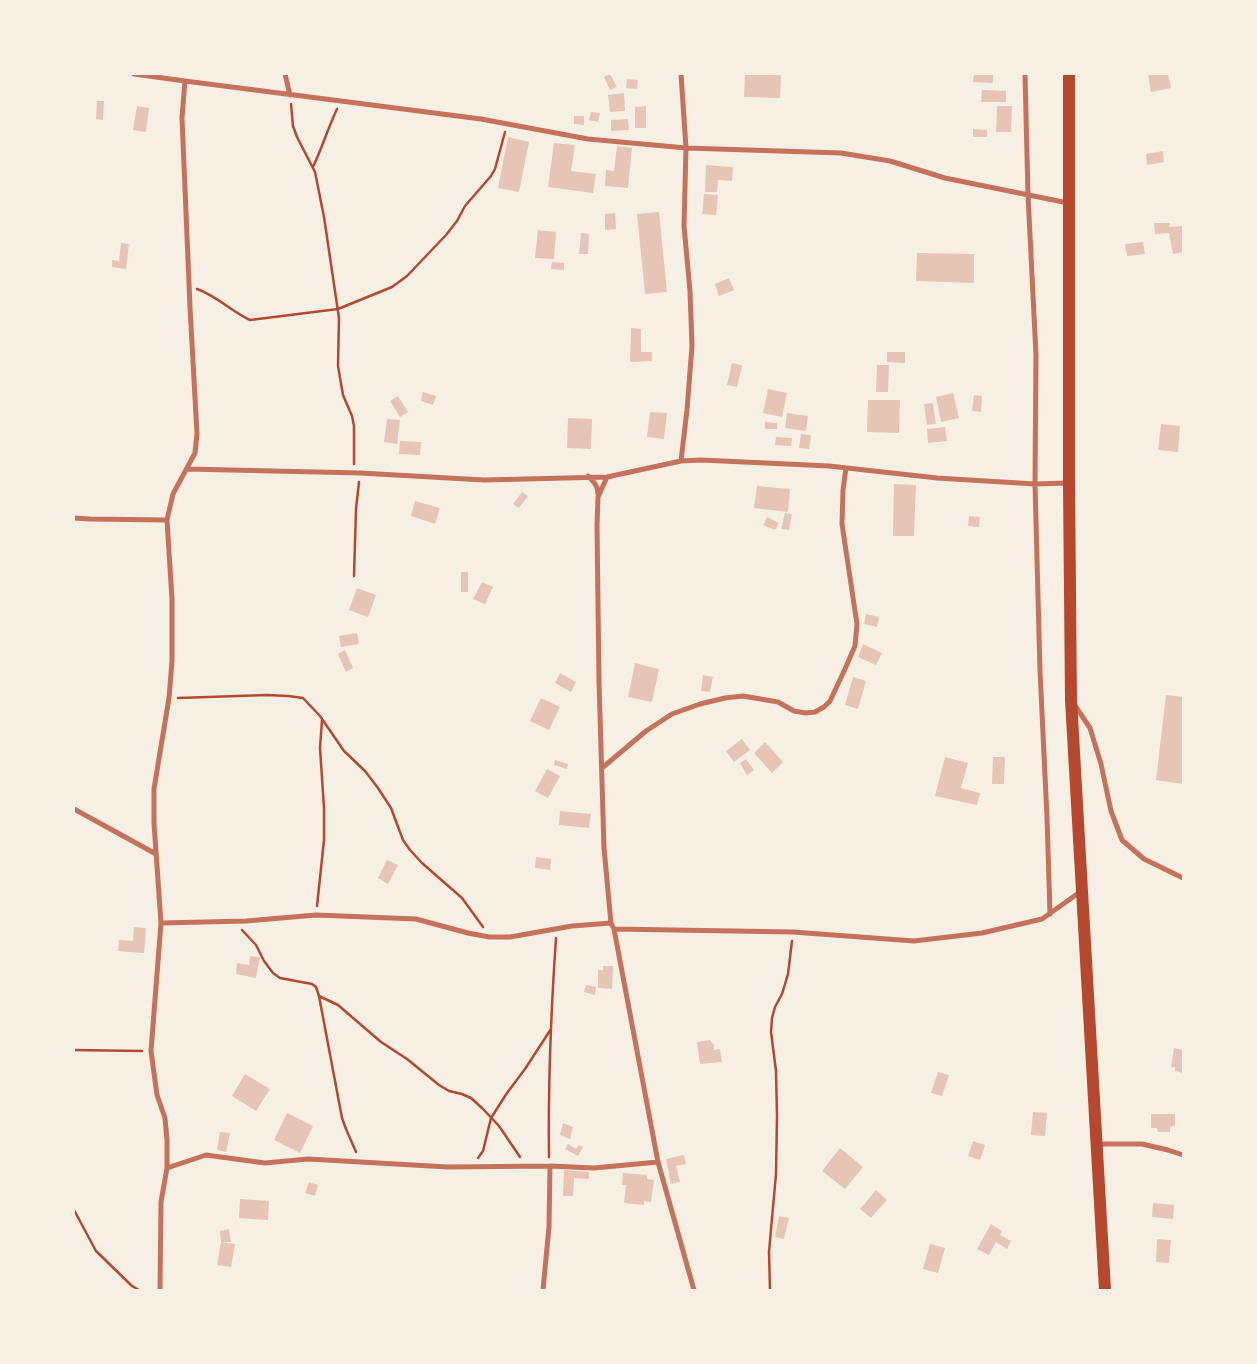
<!DOCTYPE html>
<html>
<head>
<meta charset="utf-8">
<style>
  body { margin:0 }
  #map { position:relative; width:1257px; height:1364px; overflow:hidden; background:#f6efe4; font-family:Helvetica,sans-serif }
  canvas { display:block }
  .frame { position:absolute; inset:0; border:75px solid #f6efe4; pointer-events:none }
</style>
</head>
<body>
<div id="map">
<canvas width="1257" height="1364"></canvas>
<div class="frame"></div>
</div>
<script>
const c = document.querySelector('canvas').getContext('2d');
c.lineJoin = 'round';
function fill(path, color) { c.fillStyle = color; c.fill(path, 'evenodd'); }
function trace(path, color, width, dash) { c.strokeStyle = color; c.lineWidth = width; c.lineCap = dash ? 'butt' : 'round'; c.setLineDash(dash || []); c.stroke(path); }
const building = new Path2D(`
  M610,74L617,87L610,90L604,77Z
  M745,74H781L780,98L744,97Z
  M974,74H993V83L973,82Z
  M1148,74H1168L1171,88L1151,92Z
  M627,79L638,80L637,89L626,88Z
  M982,90L1006,91V102H981Z
  M624,93L625,111L610,112L608,95Z
  M97,101H104L103,120L96,119Z
  M137,106L149,108L146,132L133,130Z
  M646,106V128H635V107Z
  M997,106H1012L1011,132H996Z
  M591,112L600,113L598,122L589,120Z
  M574,116H584V125L574,124Z
  M628,119L629,130L611,131V120Z
  M973,129L987,130V137H973Z
  M508,137L529,142L519,192L498,188Z
  M554,143L575,145L571,171L596,174L593,193L548,187Z
  M617,146L632,148L628,188L605,186L606,170L614,171Z
  M1163,151L1164,162L1147,165L1146,154Z
  M706,165L733,167L732,181L718,180L717,192H705Z
  M704,194L718,195L716,215L702,214Z
  M659,212L667,292L645,294L637,214Z
  M615,213L616,229L605,230V214Z
  M1154,223H1170L1169,227L1183,226V252L1173,254L1169,233L1155,234Z
  M538,230L556,232L554,259L535,258Z
  M581,233L589,234L588,254H579Z
  M1143,242L1145,254L1127,256L1125,244Z
  M121,243L129,244L126,269L112,267V260L119,261Z
  M917,253L974,254V283L916,281Z
  M552,262L564,263V270L551,269Z
  M729,278L734,290L719,296L715,284Z
  M631,328L641,329V352H652V361L630,362Z
  M887,352H905V363L887,362Z
  M732,363L741,365L742,367L737,387L727,385Z
  M877,365H889L888,392H876Z
  M768,389L787,393L782,417L763,413Z
  M423,392L436,396L433,405L421,401Z
  M953,393L959,418L941,422L936,397Z
  M974,395L982,396L981,412L972,411Z
  M398,396L408,412L400,417L390,401Z
  M868,400H900L899,433L867,432Z
  M933,403L936,424L927,425L924,404Z
  M650,412L667,413L664,439L647,437Z
  M787,413L808,416L806,431L785,428Z
  M568,418L592,419L591,449L567,448Z
  M387,419L400,420L397,444L384,442Z
  M765,422L777,423V429H765Z
  M1161,424L1180,426L1178,452L1158,450Z
  M945,427L947,441L928,443L927,429Z
  M801,434L811,435L809,449L799,448Z
  M776,437L792,438L791,446L775,445Z
  M400,441L421,442L420,455L399,454Z
  M894,484L916,485L914,536H893Z
  M757,486L790,489L788,512L754,508Z
  M522,492L528,496L519,508L513,504Z
  M415,501L440,508L435,524L411,516Z
  M785,513L792,514L789,530L781,529Z
  M969,516L980,517L979,527L968,526Z
  M767,517L779,523L775,530L763,525Z
  M461,572H468V592H461Z
  M482,582L493,587L485,604L473,599Z
  M357,588L376,595L368,617L349,610Z
  M866,614L879,617L877,627L864,624Z
  M357,633L359,644L341,647L339,636Z
  M863,644L882,653L876,665L858,657Z
  M345,650L353,668L346,672L338,654Z
  M635,663L659,669L652,702L628,697Z
  M560,673L576,682L571,692L555,683Z
  M703,675L713,677L710,692L701,691Z
  M853,677L866,681L858,709L845,705Z
  M1166,695L1183,697V784L1156,780Z
  M541,698L560,707L549,730L530,721Z
  M742,739L750,750L734,762L726,751Z
  M765,742L783,762L772,773L754,753Z
  M945,757L968,763L961,788L980,793L977,805L935,796Z
  M993,757H1005L1004,784H992Z
  M746,759L754,770L747,775L740,763Z
  M555,760L568,764L567,769L554,765Z
  M547,769L560,776L548,798L535,791Z
  M560,811L591,814L589,828L559,825Z
  M536,857L551,859L550,870L535,868Z
  M387,860L398,865L388,884L378,878Z
  M134,927L146,928L144,953L118,951L119,940L133,941Z
  M250,956L260,957L256,978L236,974L237,963L249,965Z
  M603,966H613L612,989L598,988V970H603Z
  M586,985L596,987L595,995L584,992Z
  M710,1040L714,1045V1050L720,1049L722,1062L700,1064L697,1042Z
  M1174,1048L1183,1050V1073L1175,1071V1067H1171Z
  M938,1072L949,1075L942,1096L931,1093Z
  M245,1074L270,1089L256,1111L232,1096Z
  M1033,1112L1047,1113L1045,1136L1031,1135Z
  M287,1113L313,1126L300,1153L274,1140Z
  M1151,1114H1175V1126L1170,1127V1132H1158L1157,1128H1151Z
  M563,1123L573,1127L570,1139L560,1135Z
  M220,1132L230,1133L226,1152L217,1150Z
  M973,1141L985,1145L980,1160L968,1156Z
  M568,1144L576,1149L579,1145L583,1147L578,1156L565,1149Z
  M840,1148L863,1167L845,1189L822,1171Z
  M684,1155L686,1164L676,1166L680,1182L671,1184L666,1159Z
  M564,1170L589,1172V1179L574,1178L573,1196H563Z
  M623,1173L647,1175V1179L654,1180L651,1202L644,1201V1205L624,1203L626,1185H622Z
  M309,1182L318,1185L315,1196L305,1193Z
  M876,1190L887,1200L871,1218L860,1209Z
  M240,1199L269,1201L268,1220L239,1218Z
  M1153,1203L1174,1205L1173,1219L1152,1217Z
  M779,1216L789,1218L784,1239L775,1237Z
  M991,1224L1002,1231L1000,1235L1011,1241L1007,1249L996,1242L989,1255L977,1249Z
  M229,1229L231,1242H221L220,1231Z
  M1157,1239L1171,1240L1169,1263L1156,1262Z
  M221,1242L235,1244L231,1267L217,1265Z
  M930,1244L945,1248L938,1273L923,1269Z`);
const path = new Path2D(`
  M291,104L293,126L297,137L315,172L324,217L339,318L338,366L343,395L352,416L354,426V464
  M313,167C322,148 328,128 337,109
  M197,289C217,296 231,311 250,320L338,309L392,287L407,276L446,235L457,221L465,206L491,176L495,169L505,132
  M354,576L356,509L359,482
  M178,698L267,695L288,696L303,698L320,716L344,751L365,771L378,788L391,808L403,840L410,850L422,863L462,898L483,927
  M317,906L324,840V808L320,748L322,720
  M242,930L256,945L264,961L273,973L280,978L312,984L316,987L319,996L342,1118L346,1129L356,1152
  M319,996L338,1005L381,1042L407,1059L439,1085L449,1091L462,1094L471,1098L483,1109L499,1126L520,1157
  M74,1050L142,1051
  M549,1157C548,1084 551,1011 556,938
  M478,1158L483,1151L491,1118L507,1093L525,1069L551,1029
  M74,1210L96,1251L132,1286L139,1290
  M770,1290L769,1252L776,1174L777,1116L776,1071L771,1032L772,1018L775,1007L782,994L788,974L792,941`);
const minor = new Path2D(`
  M134,74L185,81L481,119L588,139L686,148L841,153L890,161L945,178L1068,203
  M285,74L290,95
  M1025,74L1028,195L1036,355L1035,484L1040,671L1047,817L1050,914
  M681,461L701,460L829,466L937,478L1035,484L1068,483
  M187,469L360,473L484,480L607,477L681,461L687,410L692,346L690,291L684,226L686,148L681,74
  M588,476C594,482 598,486 598,494
  M607,477L598,497L597,525L599,682L604,848L611,923L614,929L658,1162L694,1290
  M74,518L90,519L167,520
  M1074,704L1090,728L1101,764L1111,811L1122,840L1144,859L1183,878
  M602,768L646,731L672,714L700,704L725,698L743,696L778,702L794,711L806,713L815,712L824,707L830,701L845,669L855,646L857,624L842,524L843,490L846,468
  M74,809L156,854
  M161,923L246,921L316,915L416,919L468,933L489,937H510L572,926L611,923
  M614,929L793,932L914,941L982,933L1042,919L1080,892
  M1097,1144H1142L1168,1150L1183,1155
  M167,1168L206,1155L265,1163L308,1159L448,1167L550,1166L594,1168L658,1162
  M160,1290L161,1202L167,1168V1140L165,1118L157,1095L151,1051L161,923L154,823V789L169,698L172,661V599L167,520L173,494L195,453L197,434L190,307L182,118L185,81
  M543,1290L549,1227L550,1166`);
const trunk = new Path2D(`
  M1069,74V483L1071,700L1105,1290`);
fill(building, '#e6c5b7');
trace(path, '#b5482f', 2.5);
trace(minor, '#c5725c', 5);
trace(trunk, '#b5482f', 12);
</script>
</body>
</html>
